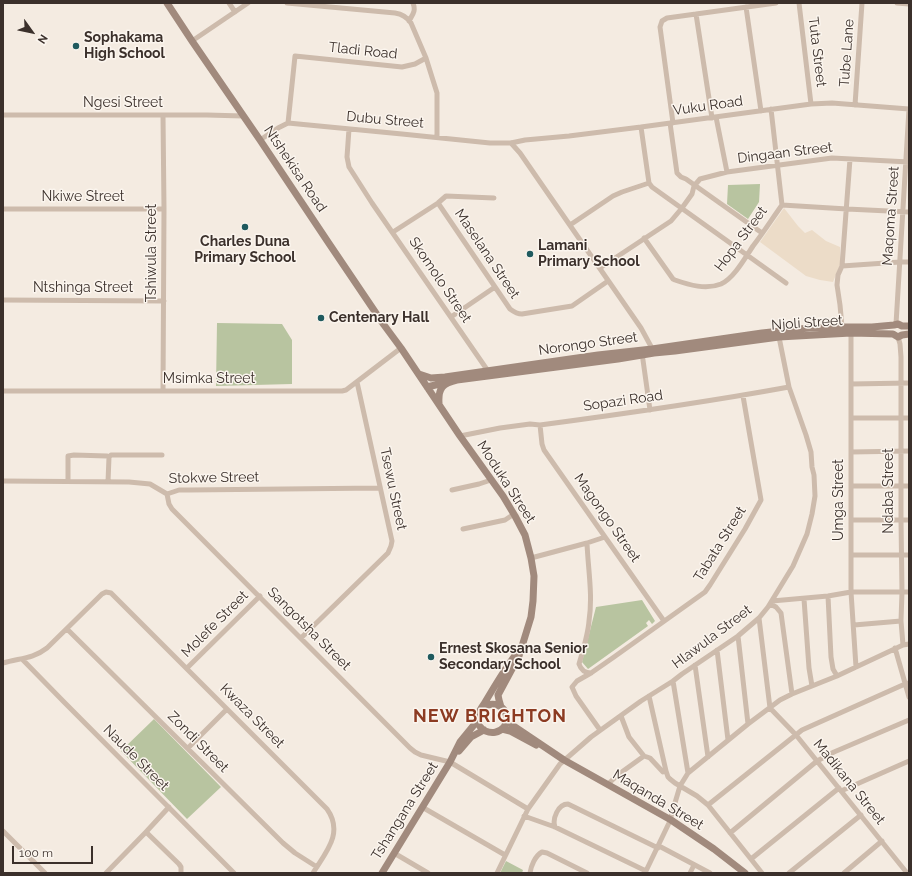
<!DOCTYPE html>
<html>
<head>
<meta charset="utf-8">
<style>
  body { margin:0 }
  #map { position:relative; width:912px; height:876px; overflow:hidden; background:#f4ebe1; font-family:Raleway,sans-serif }
  canvas { display:block }
  .frame { position:absolute; inset:0; border:4px solid #3b302b; pointer-events:none }
  .north { position:absolute; left:12px; top:12px; width:40px; height:40px; -webkit-text-stroke:3px #fbf5ee; paint-order:stroke; rotate:123deg; font-size:11px; font-weight:700; line-height:16px; text-align:center; color:#3b302b }
  .north::after { content:''; display:block; margin:auto; width:14px; height:18px; background:#3b302b; clip-path:polygon(50% 0,100% 100%,50% 72%,0 100%) }
  .scale { position:absolute; left:12px; top:846px; width:81px; height:18px; box-sizing:border-box; border:2px solid #3b302b; border-top:0; padding-left:5px; font-size:12px; line-height:14px; white-space:nowrap; color:#3b302b; -webkit-text-stroke:3px #fbf5ee; paint-order:stroke }
</style>
</head>
<body>
<div id="map">
<canvas width="912" height="876"></canvas>
<div class="frame"></div>
<div class="north">N</div>
<div class="scale">100 m</div>
</div>
<script>
const c = document.querySelector('canvas').getContext('2d');
c.lineJoin = 'round';
function fill(path, color) { c.fillStyle = color; c.fill(path, 'evenodd'); }
function trace(path, color, width, dash) { c.strokeStyle = color; c.lineWidth = width; c.lineCap = dash ? 'butt' : 'round'; c.setLineDash(dash || []); c.stroke(path); }
function write(font, color, halo, rows, align = 'center') {
  c.font = font + ' Raleway,sans-serif'; c.lineWidth = 3; c.setLineDash([]); c.textBaseline = 'middle'; c.strokeStyle = halo; c.fillStyle = color; for (const [text, x, y, turn = 0] of rows) {
    c.save(); c.translate(x, y); c.rotate((+turn || 0) * Math.PI / 180); c.textAlign = isNaN(turn) ? turn : align; if (halo) c.strokeText(text, 0, 0); c.fillText(text, 0, 0); c.restore();
  }
}
const green = new Path2D(`
  M760,184L759,202L748,219L727,204L728,185Z
  M217,323L282,324L292,340V384L216,386Z
  M642,600L655,621L652,624L649,620L646,623L648,626L588,669L582,662L596,607Z
  M154,719L221,787L187,819L121,751Z
  M506,861L523,870L522,873H500Z`);
const plaza = new Path2D(`
  M784,208L798,226L805,233L812,230L826,241L840,247V265L833,282L820,280L806,276L760,242Z`);
const street = new Path2D(`
  M229,3L235,12
  M287,3L395,13C402,14 407,17 411,23L426,58L437,93V137
  M799,3L811,104
  M897,3L909,4
  M746,7L761,111
  M696,14L712,118
  M409,21C413,14 416,11 413,3
  M192,41L248,3
  M855,105L862,3
  M3,115H207L243,116
  M163,115L164,209L163,391
  M716,117L727,172
  M288,123L295,56L402,67L415,64L426,58
  M670,123L677,173L681,177L686,179L762,233
  M673,123L660,27L662,21L667,18L776,3
  M641,127L649,183L652,187L786,283
  M349,129L347,157L349,167L372,203L479,358L488,371
  M260,140L278,128L288,123L402,134L490,143H511L525,140L569,136L641,127L811,104L832,103L909,109
  M511,143L520,153L540,182L641,328L654,352
  M438,203L510,309C514,312 517,314 522,314L572,306L608,281
  M782,205L847,209L909,212
  M3,209H164
  M570,225L613,196L622,192L649,183
  M393,232L438,203L446,196L494,198
  M644,238L673,279L675,280C689,285 706,290 721,284C734,278 745,258 753,246C763,233 772,219 782,205L771,109
  M842,266L900,262H909
  M600,268L671,221L682,208L692,194L694,186L700,179L727,172L832,158L909,162
  M3,300L164,301
  M451,317L495,287
  M896,324L909,109
  M842,327L840,305L837,285L838,275L842,266L850,159
  M851,333V592L856,667
  M898,337L900,344L901,357V520L902,592L901,621L903,645
  M642,353L650,410
  M851,384L909,383
  M3,391H342L346,390L401,348
  M851,418H909
  M540,425L542,444L544,450L664,621
  M460,436L500,428L530,424L540,425C623,414 707,402 789,387
  M851,452L909,451
  M109,457L111,455H162
  M3,481L129,482L150,484L167,494L179,490H189L380,488
  M68,481V456L74,455L107,456L109,457L108,482
  M851,486H909
  M452,490L479,484L491,480
  M167,494L169,504L172,509L410,748L415,752L421,755L450,762L528,809
  M851,520H909
  M463,529L505,520L514,514
  M587,543C588,569 593,595 589,621C588,635 583,650 579,664C581,670 585,673 591,673
  M851,555H909
  M531,558L587,543L605,537
  M828,596L831,657L833,669L837,676
  M804,599L809,668L812,686
  M772,601L828,596L851,592H909
  M770,604L776,607L781,613L792,694
  M759,618L770,708L796,735L907,873
  M854,625L901,621
  M67,629L283,843L295,853L317,867
  M738,636L748,724
  M301,638L388,553L391,546L392,541L357,382
  M895,648L909,697
  M717,650L728,740
  M22,659L63,701L234,873
  M3,663C19,658 33,659 47,648L102,594L106,592L111,593L327,809C344,833 326,852 313,873
  M695,665L708,757
  M187,668L260,596
  M673,681L688,773
  M649,696L666,771L668,777L670,779L675,783L697,796L708,805L762,873
  M621,716L629,737L644,756
  M600,730L576,696L572,687L577,681L591,673L614,657L705,592L710,585L745,529L761,500L743,396
  M188,748L227,709
  M608,784L619,774L644,756L650,758L663,772L666,771
  M841,791L909,761
  M708,805L802,730L905,684L909,683
  M422,807L505,855
  M524,816L555,827L646,871
  M555,827C552,819 558,804 568,804L658,848
  M3,831L45,873
  M146,832L169,807
  M730,833L817,761L834,752L909,720
  M659,846L710,873
  M394,853L428,873
  M751,859L839,788
  M106,873L146,832L179,864L181,867V873
  M497,873L528,809L560,764L591,737L641,701L673,681L682,674L738,636L759,618L768,607L793,566L807,534L812,514L815,496L814,475L812,467L811,452L806,435L789,387L779,337
  M530,873C531,866 535,856 542,852L547,853L587,873
  M645,873L669,823L680,786L688,773L748,724L780,700L792,694L837,676L903,645L909,644
  M690,873L694,865
  M789,873L861,815
  M844,873L882,841`);
const secondary = new Path2D(`
  M167,3L192,41L260,140L328,242L384,325L401,348L460,436L503,496L515,516L525,535L531,558L534,576L533,601L531,617L519,656L498,695L499,700L501,707
  M419,374L431,378L445,377L598,355L652,349L762,333L809,328L842,327H872L894,325L898,324L902,326H909
  M427,387L448,382
  M439,403C438,388 443,383 457,380L618,359L654,353L675,351L779,337L851,333L893,334L898,337L902,335L909,334
  M482,708C496,697 514,712 504,727C494,739 474,730 478,715C479,711 482,707 484,704C494,687 504,670 516,654
  M506,721L564,760L671,820L714,849L745,873
  M502,729L510,731L536,745
  M459,751L471,737L484,730
  M382,873L450,762L460,742L478,720`);
const markers = [
  [76,46,4,"#1f5a5e"],
  [245,227,4,"#1f5a5e"],
  [530,254,4,"#1f5a5e"],
  [321,318,4,"#1f5a5e"],
  [431,657,4,"#1f5a5e"]
];
const poiNames = [
  ["Sophakama",84,38],
  ["High School",84,54],
  ["Charles Duna",245,242,"center"],
  ["Primary School",245,258,"center"],
  ["Lamani",538,246],
  ["Primary School",538,262],
  ["Centenary Hall",329,318],
  ["Ernest Skosana Senior",439,649],
  ["Secondary School",439,665]
];
const streetNames = [
  ["Tladi Road",363,51,6],
  ["Tuta Street",817,52,83],
  ["Tube Lane",847,53,-86],
  ["Ngesi Street",123,103],
  ["Vuku Road",708,106,-8],
  ["Dubu Street",385,120,5],
  ["Dingaan Street",785,153,-7],
  ["Ntshekisa Road",295,169,56],
  ["Nkiwe Street",83,197],
  ["Maqoma Street",891,216,-86],
  ["Hopa Street",741,239,-53],
  ["Tshiwula Street",152,253,-90],
  ["Maselana Street",487,254,56],
  ["Skomolo Street",440,280,56],
  ["Ntshinga Street",83,288],
  ["Njoli Street",807,323,-4],
  ["Norongo Street",588,344,-8],
  ["Msimka Street",209,379],
  ["Sopazi Road",623,401,-8],
  ["Stokwe Street",214,478,-1],
  ["Moduka Street",506,482,57],
  ["Tsewu Street",393,489,78],
  ["Ndaba Street",889,491,-90],
  ["Umga Street",839,500,-90],
  ["Magongo Street",607,518,55],
  ["Tabata Street",720,544,-58],
  ["Molefe Street",215,624,-45],
  ["Sangotsha Street",309,629,45],
  ["Hlawula Street",712,637,-37],
  ["Kwaza Street",252,716,45],
  ["Zondi Street",198,742,45],
  ["Naude Street",136,758,45],
  ["Madikana Street",849,782,51],
  ["Maqanda Street",658,800,31],
  ["Tshangana Street",405,811,-58]
];
const districtNames = [
  ["NEW BRIGHTON",490,717]
];
fill(green, '#b8c4a0');
fill(plaza, '#ecdcc8');
trace(street, '#cdbbac', 5);
trace(secondary, '#a18a7d', 7);
for (const [x, y, r, color] of markers) { const dot = new Path2D(); dot.arc(x, y, r, 0, 2 * Math.PI); c.fillStyle = color; c.fill(dot); trace(dot, '#fbf5ee', 1.5); }
write('bold 14px', '#3b302b', '#fbf5ee', poiNames, 'left');
write('14px', '#3b302b', '#fbf5ee', streetNames);
c.letterSpacing = '1px';
write('bold 18px', '#8c3b22', '#fbf5ee', districtNames);
c.letterSpacing = '0px';
</script>
</body>
</html>
